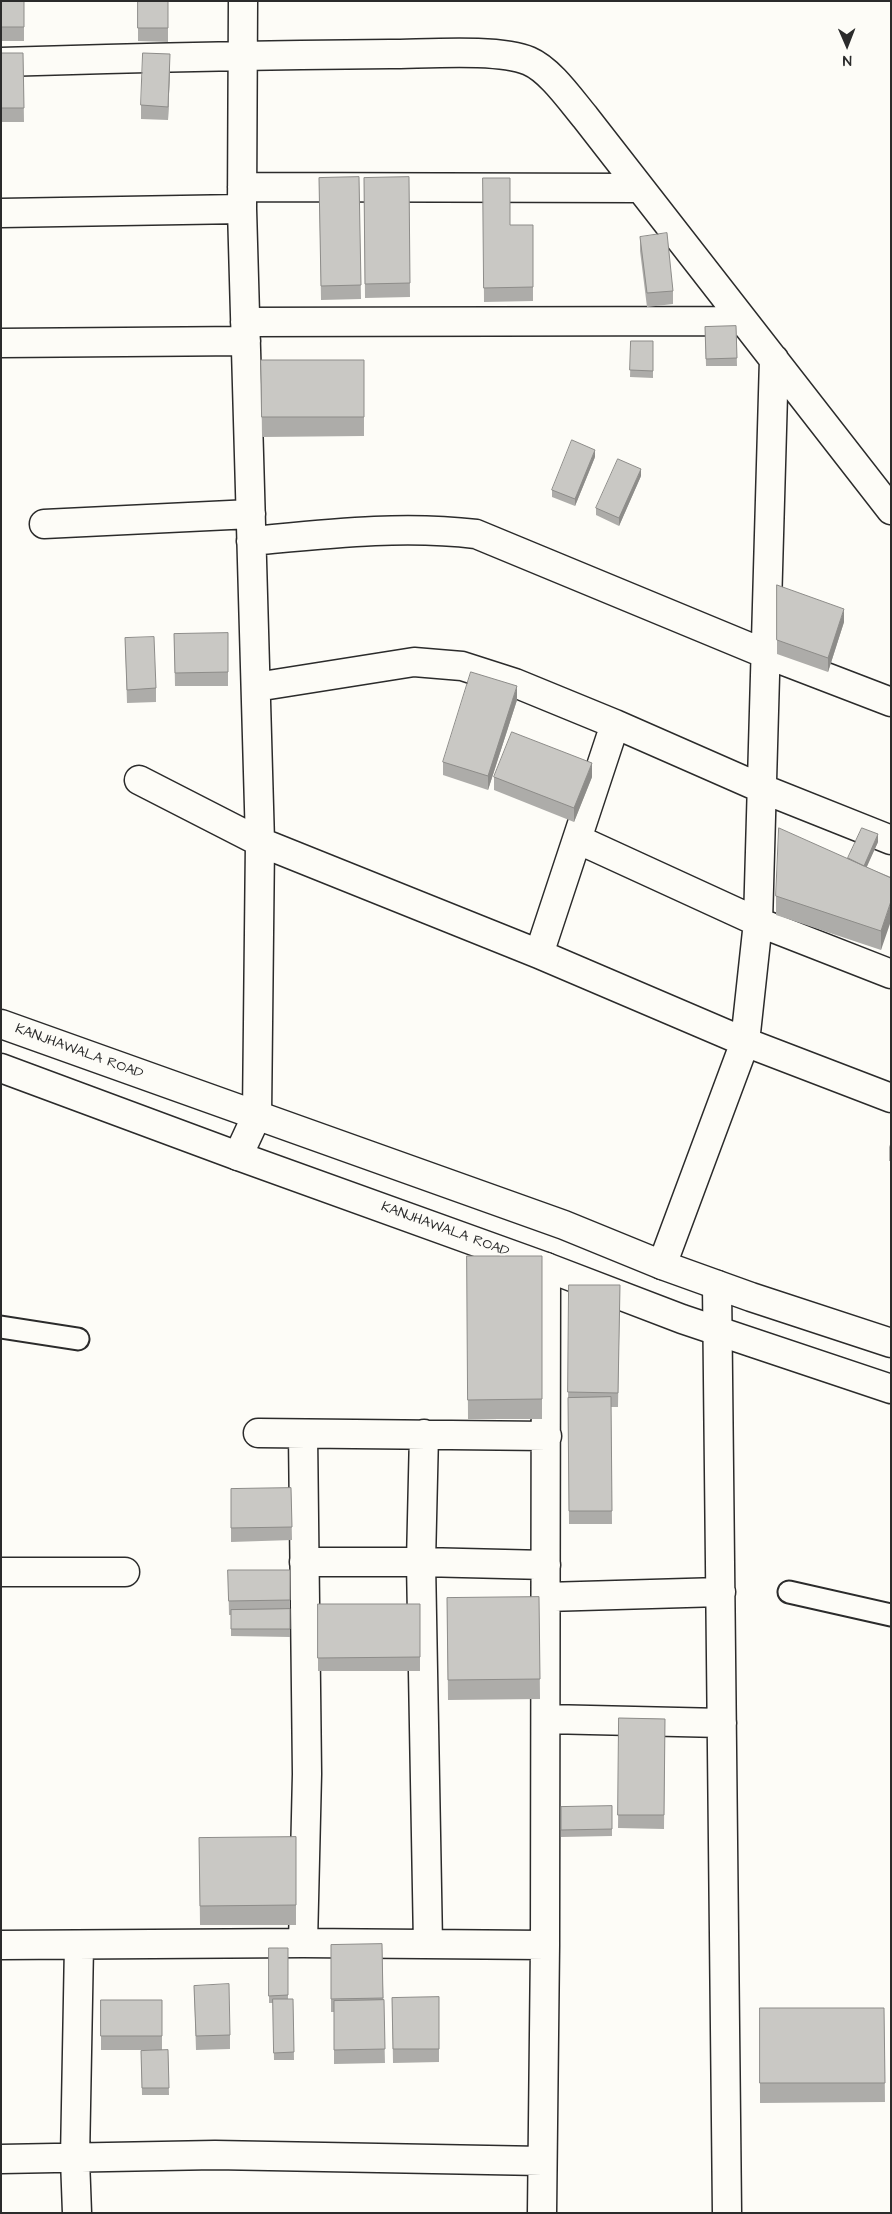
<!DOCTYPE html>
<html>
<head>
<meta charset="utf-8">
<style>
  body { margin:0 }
  #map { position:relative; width:892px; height:2214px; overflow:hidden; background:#fdfcf7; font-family:"Architects Daughter",sans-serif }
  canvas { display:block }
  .frame { position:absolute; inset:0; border:2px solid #2b2b2b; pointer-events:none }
  .north { position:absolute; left:822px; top:20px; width:50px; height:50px; -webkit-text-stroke:4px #fdfcf7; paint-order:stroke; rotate:179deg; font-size:14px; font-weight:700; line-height:20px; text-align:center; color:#2b2b2b }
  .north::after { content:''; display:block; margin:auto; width:18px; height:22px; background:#2b2b2b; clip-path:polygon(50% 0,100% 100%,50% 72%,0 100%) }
</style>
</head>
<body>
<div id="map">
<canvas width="892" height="2214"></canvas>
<div class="frame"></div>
<div class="north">N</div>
</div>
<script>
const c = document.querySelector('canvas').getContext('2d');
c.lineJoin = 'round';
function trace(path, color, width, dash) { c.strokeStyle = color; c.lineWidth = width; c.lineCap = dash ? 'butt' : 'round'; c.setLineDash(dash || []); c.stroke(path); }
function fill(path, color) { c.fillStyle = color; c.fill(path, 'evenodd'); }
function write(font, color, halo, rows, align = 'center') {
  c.font = font + ' "Architects Daughter",sans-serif'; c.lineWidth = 4; c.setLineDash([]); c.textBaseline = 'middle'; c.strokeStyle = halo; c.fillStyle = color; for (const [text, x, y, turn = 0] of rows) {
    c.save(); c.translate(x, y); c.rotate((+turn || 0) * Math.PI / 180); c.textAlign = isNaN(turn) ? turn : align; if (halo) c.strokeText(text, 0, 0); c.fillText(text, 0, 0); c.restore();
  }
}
const service = new Path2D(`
  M1,1327L78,1339
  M789,1592L891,1615`);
const minor = new Path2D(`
  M1,62C131,58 260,55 390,54C424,54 499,48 529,61C550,70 570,99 585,117L891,510
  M242,187L639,188
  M1,213L242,209
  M245,322L743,321
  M1,343L246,341
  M44,524L251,514
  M251,541C326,534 401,525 476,534L766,654L891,702
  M256,687L414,662L462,666L515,683L615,724L763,789L891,840
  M139,780L260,842L539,954L745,1042L891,1098
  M577,839L758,922L891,974
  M539,954L615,724
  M238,1156L257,1115L260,842L242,209L243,1
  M662,1265L745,1042L758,922L774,359
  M717,1285L727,2213
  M258,1433L547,1436
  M303,1434L307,1774L303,1943
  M424,1434L421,1562L428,1944
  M304,1562H421L546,1565
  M1,1572H125
  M546,1597L721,1592
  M546,1719L722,1723
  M1,1945L303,1943L545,1945
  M1,2159L215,2155L542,2161
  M77,2213L75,2159L79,1945
  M542,2213L545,1945L546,1267`);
const secondary = new Path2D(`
  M1,1024L564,1225L662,1265L751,1297L891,1343
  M1,1068L238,1156L546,1267L682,1319L891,1389`);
const wall = new Path2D(`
  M1,1H24V41H1Z
  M138,1H168V42L138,41Z
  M1,53H23L24,122H1Z
  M170,68L168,120L141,119V105Z
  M359,177L361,299L321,300L319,178Z
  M409,177L410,297L365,298L364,178Z
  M483,178L510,225H533V301L484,302Z
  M640,237L673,291V304L647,307L640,251Z
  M736,326L737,366H706L705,327Z
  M631,341H653V378L630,377Z
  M261,360H364V436L262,437Z
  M595,457L575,506L552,497V490Z
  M641,476L619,526L596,515V508Z
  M777,585L844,622L828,672L777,654Z
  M228,633V686H175L174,634Z
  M125,638L156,688V702L127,703Z
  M517,700L488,790L443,775V762Z
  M494,777H592L574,822L494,790Z
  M878,842L866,867L891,877L881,950L776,915V896L848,858Z
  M891,1142V1161H889V1147Z
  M467,1256H542V1419H468Z
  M569,1285H620L618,1407H611L612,1524H569L568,1406Z
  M291,1488L292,1540L231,1542V1489Z
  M228,1570H290V1637L231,1636V1615H229Z
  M539,1597L540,1699L448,1700L447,1598Z
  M318,1604H420V1671H318Z
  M619,1718L665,1719L664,1829L618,1828Z
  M612,1806V1836L561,1837V1807Z
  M296,1837V1925H200L199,1838Z
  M382,1944L385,2063L334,2064V2012H331V1945Z
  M269,1948H288V1999H293L294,2060H274L273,2003H269Z
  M194,1986L230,2035V2049L196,2050Z
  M439,1997V2062L393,2063L392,1998Z
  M101,2000H162V2050H101Z
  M760,2008H884L885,2102L760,2103Z
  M168,2050L169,2095H142L141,2051Z`);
const shadedWall = new Path2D(`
  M170,54V68L168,120V107Z
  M595,450V457L575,506V499Z
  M641,469V476L619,526V518Z
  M844,609V622L828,672V658Z
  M517,686V700L488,790V776Z
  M592,763V777L574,822V808Z
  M878,834V842L861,880V872Z
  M891,901V921L881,950V931Z`);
const building = new Path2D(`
  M1,1H24V27H1Z
  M138,1H168V28H138Z
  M1,53H23L24,108H1Z
  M143,53L170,54L168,107L141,105Z
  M359,177L361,285L321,286L319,178Z
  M409,177L410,283L365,284L364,178Z
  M483,178H510V225H533V287L484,288Z
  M667,233L673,291L647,293L640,237Z
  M736,326L737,358L706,359L705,327Z
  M631,341H653V371L630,370Z
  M261,360H364V417H262Z
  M572,440L595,450L575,499L552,490Z
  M618,459L641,469L619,518L596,508Z
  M777,585L844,609L828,658L777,640Z
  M228,633V672L175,673L174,634Z
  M154,637L156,688L127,690L125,638Z
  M471,672L517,686L488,776L443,762Z
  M512,732L592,763L574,808L494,777Z
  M779,828L891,878V901L881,931L776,896Z
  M862,828L878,834L864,866L848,858Z
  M467,1256H542V1399L468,1400Z
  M569,1285H620L618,1393L568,1392Z
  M611,1397L612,1511H569L568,1398Z
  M291,1488L292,1527L231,1528V1489Z
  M228,1570H290V1600L229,1601Z
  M539,1597L540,1679L448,1680L447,1598Z
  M318,1604H420V1657L318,1658Z
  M290,1609V1629H231V1610Z
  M619,1718L665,1719L664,1815H618Z
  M612,1806V1829L561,1830V1807Z
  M296,1837V1905L200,1906L199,1838Z
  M382,1944L383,1998L331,1999V1945Z
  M269,1948H288V1995L269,1996Z
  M229,1984L230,2035L196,2036L194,1986Z
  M439,1997V2049H393L392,1998Z
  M273,1999H293L294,2052L274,2053Z
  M101,2000H162V2036H101Z
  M384,2000L385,2049L334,2050V2001Z
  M760,2008H884L885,2083H760Z
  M168,2050L169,2088H142L141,2051Z`);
const streetNames = [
  ["KANJHAWALA ROAD",79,1052,20],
  ["KANJHAWALA ROAD",445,1230,20]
];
trace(service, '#2b2b2b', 25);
trace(minor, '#2b2b2b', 31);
trace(secondary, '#2b2b2b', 31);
trace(service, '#fdfcf7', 21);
trace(minor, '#fdfcf7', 28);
trace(secondary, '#fdfcf7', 28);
fill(wall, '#adaca9');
fill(shadedWall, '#8d8c89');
fill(building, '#c9c8c4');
trace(building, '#8d8c89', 1);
write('14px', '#2b2b2b', '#fdfcf7', streetNames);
</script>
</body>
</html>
